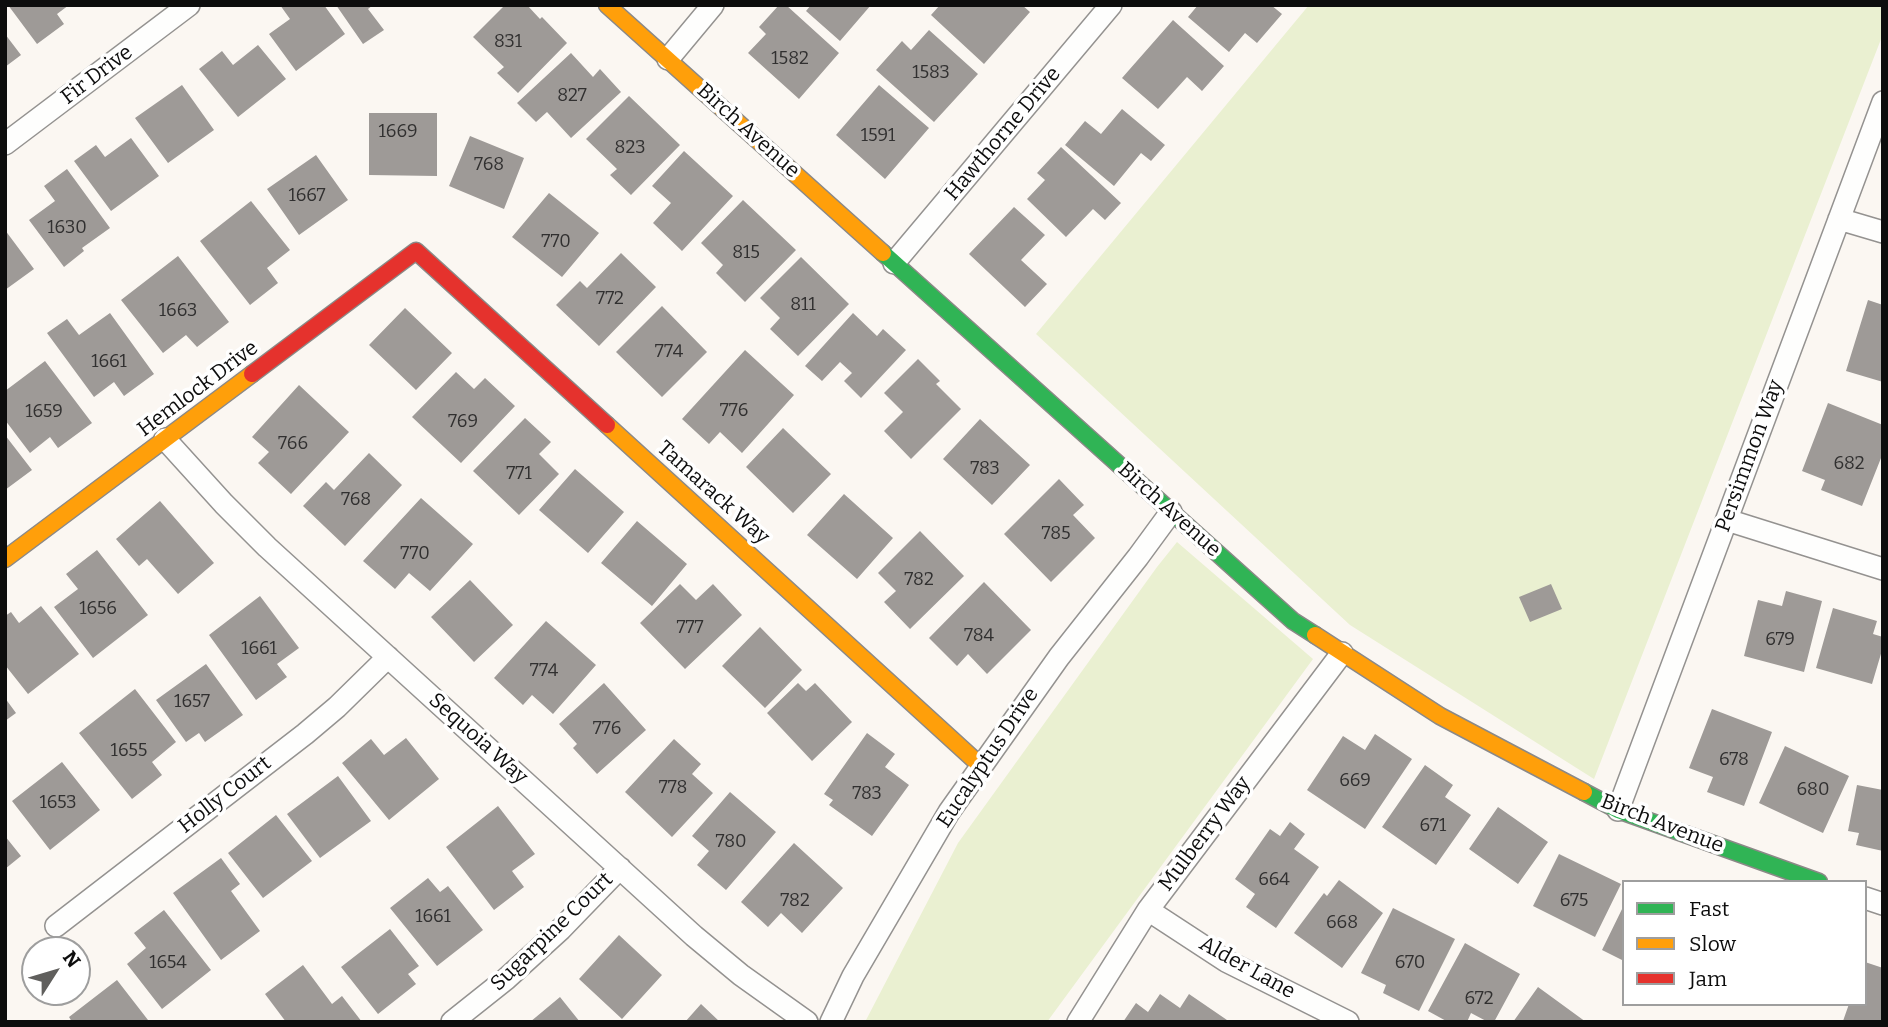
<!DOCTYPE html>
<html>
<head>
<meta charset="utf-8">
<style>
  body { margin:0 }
  #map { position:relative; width:1888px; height:1027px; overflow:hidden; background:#fbf7f2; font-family:Bitter,serif }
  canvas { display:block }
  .frame { position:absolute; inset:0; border:7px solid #0d0d0d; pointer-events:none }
  .legend { position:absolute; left:1622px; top:880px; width:245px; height:126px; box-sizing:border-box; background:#fff; border:2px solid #9e9e9e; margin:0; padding:9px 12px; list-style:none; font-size:21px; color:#0d0d0d }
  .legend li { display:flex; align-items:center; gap:14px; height:35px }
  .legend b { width:35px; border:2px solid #9e9e9e }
  .north { position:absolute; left:21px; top:936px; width:70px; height:70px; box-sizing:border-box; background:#fff; border:2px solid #9e9e9e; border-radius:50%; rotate:53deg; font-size:19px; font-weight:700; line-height:28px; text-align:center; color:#0d0d0d }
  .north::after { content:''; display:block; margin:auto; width:24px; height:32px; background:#605f5d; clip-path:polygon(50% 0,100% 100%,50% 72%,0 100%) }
</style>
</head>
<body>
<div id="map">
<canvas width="1888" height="1027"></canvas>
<div class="frame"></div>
<ul class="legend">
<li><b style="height:9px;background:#30b455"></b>Fast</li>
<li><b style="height:9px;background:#ff9f0a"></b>Slow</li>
<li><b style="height:9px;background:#e5322d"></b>Jam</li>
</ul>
<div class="north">N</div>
</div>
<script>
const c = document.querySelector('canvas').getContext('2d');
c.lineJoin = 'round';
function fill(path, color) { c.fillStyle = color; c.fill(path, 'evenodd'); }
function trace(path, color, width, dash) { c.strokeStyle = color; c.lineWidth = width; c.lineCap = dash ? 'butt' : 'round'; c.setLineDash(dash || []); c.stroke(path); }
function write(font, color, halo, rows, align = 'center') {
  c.font = font + ' Bitter,serif'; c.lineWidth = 7; c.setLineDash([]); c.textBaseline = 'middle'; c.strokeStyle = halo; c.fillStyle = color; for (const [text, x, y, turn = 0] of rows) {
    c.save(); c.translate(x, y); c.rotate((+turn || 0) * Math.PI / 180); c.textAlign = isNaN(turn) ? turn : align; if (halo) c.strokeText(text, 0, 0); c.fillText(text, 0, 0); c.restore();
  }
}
const green = new Path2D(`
  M1309,5H1883V34L1594,779L1350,625L1036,334Z
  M1177,542L1313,659L1047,1022H865L958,843L1157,567Z`);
const building = new Path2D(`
  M8,5H69L57,14L64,24L37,44Z
  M280,5H324L345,34L296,71L269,34L290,19Z
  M336,5H373L368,9L384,30L363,44Z
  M505,5H527L540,19L542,17L567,43L518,93L497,73L504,67L473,37Z
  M779,5H786L839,53L799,99L748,53L766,34L759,27Z
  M811,5H871L840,41L806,11Z
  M940,5H1022L1030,12L984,64L931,15Z
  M1198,5H1271L1282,14L1257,43L1245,33L1229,52L1188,17Z
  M1173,20L1224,66L1202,91L1187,77L1158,109L1122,78Z
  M929,30L978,74L934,122L876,70L902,41L911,50Z
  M5,34L21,55L5,67Z
  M258,45L286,79L238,117L199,69L222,51L233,65Z
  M571,53L593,77L600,69L621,92L571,138L547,112L536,122L517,103Z
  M182,85L214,130L168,163L135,118Z
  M879,85L929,128L885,179L836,135Z
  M629,96L680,145L631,195L610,175L617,169L586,139Z
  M1122,109L1165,145L1151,161L1141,153L1114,186L1065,145L1085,121L1101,134Z
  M369,113H437V176L369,175Z
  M470,136L524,158L504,209L449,186Z
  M131,138L159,176L111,211L74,161L96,145L105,157Z
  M1061,147L1121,203L1105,220L1093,209L1066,237L1027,199L1045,180L1037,173Z
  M684,151L733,196L682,251L653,223L671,203L652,186Z
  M316,155L348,200L299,235L267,189Z
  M67,169L110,228L82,248L84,251L64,267L29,220L55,201L44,186Z
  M549,193L599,233L562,277L512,237Z
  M743,200L796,250L745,302L716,273L723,265L701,243Z
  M251,201L290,250L267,268L278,283L250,305L200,241Z
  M1014,207L1045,235L1021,260L1047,284L1025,307L969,254Z
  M5,230L34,269L5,290Z
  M621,253L656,287L599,346L556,305L580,281L587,288Z
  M178,256L229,322L197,347L186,335L163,353L121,300Z
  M801,257L849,304L798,356L770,329L780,318L760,298Z
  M1868,300L1883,305V382L1846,371Z
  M662,306L707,352L662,397L616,352Z
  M405,308L452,353L416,390L369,345Z
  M110,313L154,374L124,396L114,382L94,397L47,333L67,319L79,335Z
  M853,313L877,336L883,329L906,350L861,398L844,381L852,373L840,362L822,381L805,366Z
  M745,350L794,395L742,453L720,432L709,444L682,419Z
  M918,359L940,381L936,384L961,409L911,459L884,431L903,412L884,393Z
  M45,361L92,423L58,448L50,437L30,453L5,420V391Z
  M456,372L474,389L485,378L515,406L461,463L412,417Z
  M299,385L349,432L291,494L258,463L269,452L252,437Z
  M1828,403L1883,425V453L1862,506L1821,490L1825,480L1802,471Z
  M525,418L551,442L539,454L559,474L519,515L473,471Z
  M980,419L1030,465L992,505L943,459Z
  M783,428L831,474L793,513L746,467Z
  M5,435L32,470L5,490Z
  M369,453L402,485L345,546L303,506L326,482L334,490Z
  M575,469L624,512L588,553L539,510Z
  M1059,479L1084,505L1073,515L1095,538L1051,582L1004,534Z
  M844,494L893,538L857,579L807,535Z
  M421,498L473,544L430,591L409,573L395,589L363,561Z
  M160,501L214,563L178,594L147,559L139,566L116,539Z
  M637,521L687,564L652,606L601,563Z
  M920,531L964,576L910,629L884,602L896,591L878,573Z
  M97,550L148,615L93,658L54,607L78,589L66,574Z
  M470,580L513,625L474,662L431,617Z
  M984,582L1031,630L987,674L968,654L957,666L929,638Z
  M680,584L696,600L713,584L742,615L685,669L640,623Z
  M1551,584L1562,609L1530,622L1519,597Z
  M1786,591L1822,601L1804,672L1744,656L1758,600L1782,606Z
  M260,596L299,648L277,664L287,677L256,700L209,635Z
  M41,606L79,654L28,694L5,665V616L11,612L19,623Z
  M1833,608L1877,621L1873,634L1883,637V647L1872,684L1816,668Z
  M546,621L596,665L553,714L532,695L523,705L494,678Z
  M760,627L802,670L765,708L722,666Z
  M206,664L243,715L205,742L199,733L186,742L156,700Z
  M604,683L646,730L597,774L573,748L577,744L559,724Z
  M798,683L806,691L815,683L852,722L812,761L767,713Z
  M135,689L176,742L152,762L162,775L132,799L79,733Z
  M5,698L16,713L5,721Z
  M1712,709L1772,732L1744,806L1707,792L1713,777L1689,768Z
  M867,733L895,754L885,767L909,785L872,836L829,805L833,800L824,794Z
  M1375,734L1412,759L1365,829L1307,790L1343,736L1365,750Z
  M406,738L439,779L389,820L342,763L371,739L384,755Z
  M674,739L701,764L692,774L713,793L672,837L625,792Z
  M1785,746L1849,776L1823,833L1759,803Z
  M62,762L100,810L50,850L12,801Z
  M1425,765L1453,785L1445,797L1471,815L1436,865L1382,827Z
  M338,776L371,821L320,858L287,814Z
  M1857,785L1883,790V851L1856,845L1859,833L1848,831Z
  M730,792L776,832L726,890L697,865L709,851L692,836Z
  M498,806L535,854L512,871L524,887L494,910L446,847Z
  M1498,807L1548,842L1518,884L1469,849Z
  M276,815L312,861L263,898L228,853Z
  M1290,822L1305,834L1294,849L1319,867L1276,928L1246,907L1255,894L1235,879L1270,829L1280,836Z
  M5,836L21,856L5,869Z
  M794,843L843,888L802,933L781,913L768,927L741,902Z
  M1559,854L1621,884L1595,937L1533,906Z
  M221,858L240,884L231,891L260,931L221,960L173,893Z
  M428,878L440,892L448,886L483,930L437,966L390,908Z
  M1339,880L1383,913L1342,968L1294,933L1324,893L1327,896Z
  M1624,905V961L1602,950Z
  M1393,908L1455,939L1419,1011L1383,993L1386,985L1361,973Z
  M164,910L211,970L162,1009L127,964L146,948L134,933Z
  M390,929L419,966L408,974L416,984L378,1014L341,967Z
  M619,935L662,975L622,1019L579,979Z
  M1465,943L1520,974L1494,1022H1488L1471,1013L1467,1022H1448L1428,1011Z
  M1865,962L1883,968V1022L1843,1021L1849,1004H1865Z
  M303,965L332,1004L342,996L362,1022H286L265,994Z
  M117,980L148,1020L72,1022L69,1017Z
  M1538,987L1586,1022H1513Z
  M1160,994L1180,1008L1189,994L1227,1020L1226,1022H1123L1136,1003L1148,1012Z
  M560,997L580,1022H530Z
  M701,1004L720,1022H685Z`);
const street = new Path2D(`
  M668,59L713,5
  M5,144L189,5
  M1839,219L1883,232
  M894,263L1111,5
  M165,439L224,504L267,547L694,936L741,975L807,1022
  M1727,520L1883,569
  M1618,810L1883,102
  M1865,898L1883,904
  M1148,910L1226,961L1348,1022
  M56,926L305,734L337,707L388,657
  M452,1022L506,979L561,929L620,868
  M831,1022L853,976L949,812L1059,657L1138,557L1171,512
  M1078,1022L1148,910L1342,653`);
const fast = new Path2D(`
  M883,253L1293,621L1315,635
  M1584,792L1618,810L1819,882`);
const slow = new Path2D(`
  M607,5L883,253
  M607,425L981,766
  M5,559L252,374
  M1315,635L1440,716L1584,792`);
const jam = new Path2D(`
  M252,374L416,251L607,425`);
const numberNames = [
  ["831",508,42],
  ["1582",790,59],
  ["1583",931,73],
  ["827",572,96],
  ["1669",398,132],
  ["1591",878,136],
  ["823",630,148],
  ["768",489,165],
  ["1667",307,196],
  ["1630",67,228],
  ["770",556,242],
  ["815",746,253],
  ["772",610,299],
  ["811",803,305],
  ["1663",178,311],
  ["774",669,352],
  ["1661",109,362],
  ["776",734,411],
  ["1659",44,412],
  ["769",463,422],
  ["766",293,444],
  ["682",1849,464],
  ["783",985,469],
  ["771",519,474],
  ["768",356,500],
  ["785",1056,534],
  ["770",415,554],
  ["782",919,580],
  ["1656",98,609],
  ["777",690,628],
  ["784",979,636],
  ["679",1780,640],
  ["1661",259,649],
  ["774",544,671],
  ["1657",192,702],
  ["776",607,729],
  ["1655",129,751],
  ["678",1734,760],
  ["669",1355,781],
  ["778",673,788],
  ["680",1813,790],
  ["783",867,794],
  ["1653",58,803],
  ["671",1433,826],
  ["780",731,842],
  ["664",1274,880],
  ["782",795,901],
  ["675",1574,901],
  ["1661",433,917],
  ["668",1342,923],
  ["1654",168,963],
  ["670",1410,963],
  ["672",1479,999]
];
const streetNames = [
  ["Fir Drive",97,75,-37],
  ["Birch Avenue",748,131,42],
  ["Hawthorne Drive",1003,134,-50],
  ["Hemlock Drive",198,389,-37],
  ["Persimmon Way",1750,456,-70],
  ["Tamarack Way",713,493,42],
  ["Birch Avenue",1169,510,42],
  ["Sequoia Way",478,739,42],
  ["Eucalyptus Drive",988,758,-56],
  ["Holly Court",225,795,-38],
  ["Birch Avenue",1662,824,21],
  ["Mulberry Way",1205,834,-53],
  ["Sugarpine Court",552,932,-44],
  ["Alder Lane",1247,968,29]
];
fill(green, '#eaf0d1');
fill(building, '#9e9a97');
trace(street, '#949290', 24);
trace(fast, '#8b8987', 19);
trace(slow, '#8b8987', 19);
trace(jam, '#8b8987', 19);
trace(street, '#fefefd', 21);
trace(fast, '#30b455', 16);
trace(slow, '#ff9f0a', 16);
trace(jam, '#e5322d', 16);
write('18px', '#313030', null, numberNames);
write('21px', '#0d0d0d', '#fff', streetNames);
</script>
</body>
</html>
